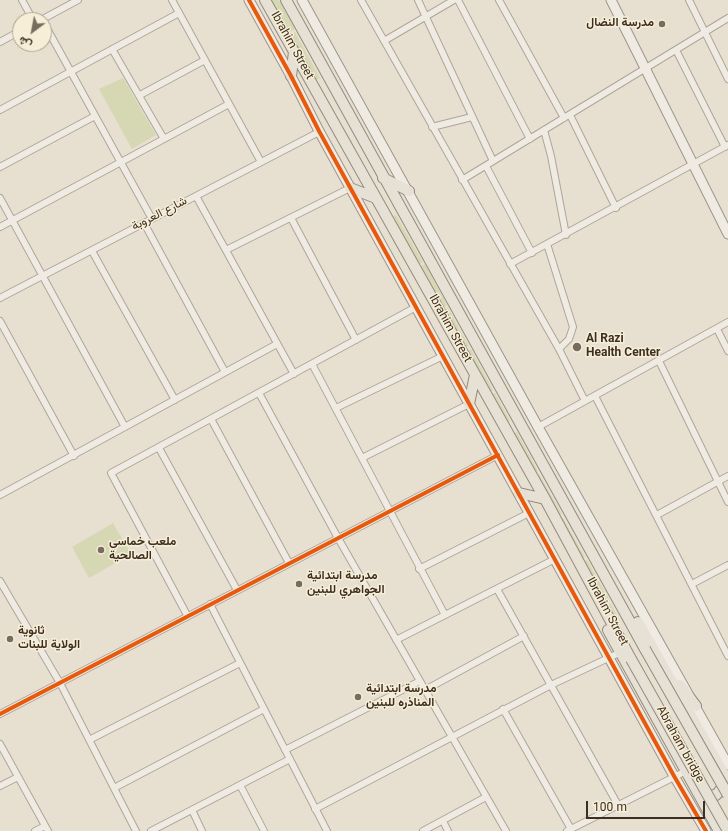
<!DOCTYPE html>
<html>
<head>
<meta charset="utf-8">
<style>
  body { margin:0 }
  #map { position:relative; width:728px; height:831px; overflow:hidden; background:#e7e0d1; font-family:Georgia,Vazirmatn,serif }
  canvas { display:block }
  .north { position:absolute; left:12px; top:12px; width:40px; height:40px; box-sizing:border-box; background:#f7eed8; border:1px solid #ada18e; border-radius:50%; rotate:212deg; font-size:11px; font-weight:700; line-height:16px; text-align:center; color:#3d2e20 }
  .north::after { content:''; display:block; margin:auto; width:14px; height:18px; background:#786c5e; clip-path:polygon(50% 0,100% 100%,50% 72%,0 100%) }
  .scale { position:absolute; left:586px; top:801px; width:119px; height:18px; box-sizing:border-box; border:2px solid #3d2e20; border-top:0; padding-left:5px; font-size:12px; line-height:14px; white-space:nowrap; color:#3d2e20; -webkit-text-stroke:3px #f7eed8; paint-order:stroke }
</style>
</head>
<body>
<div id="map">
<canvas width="728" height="831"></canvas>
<div class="north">ش</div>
<div class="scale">100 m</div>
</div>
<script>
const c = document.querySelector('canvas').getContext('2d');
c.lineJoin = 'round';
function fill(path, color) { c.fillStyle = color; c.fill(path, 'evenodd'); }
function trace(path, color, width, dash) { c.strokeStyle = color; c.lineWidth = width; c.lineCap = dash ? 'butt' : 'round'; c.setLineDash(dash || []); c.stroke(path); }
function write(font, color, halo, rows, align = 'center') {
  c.font = font + ' Georgia,Vazirmatn,serif'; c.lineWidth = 3; c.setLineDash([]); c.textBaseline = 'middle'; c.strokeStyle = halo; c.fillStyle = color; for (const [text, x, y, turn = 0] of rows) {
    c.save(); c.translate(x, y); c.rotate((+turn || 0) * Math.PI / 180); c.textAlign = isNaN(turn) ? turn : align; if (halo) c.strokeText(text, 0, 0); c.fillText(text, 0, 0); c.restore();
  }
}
const green = new Path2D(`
  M271,0H279L296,29L289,32Z
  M295,32L320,78L313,82L288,36Z
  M123,78L156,135L132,149L99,89Z
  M396,215L423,262L418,265L391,217Z
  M425,264L447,305L441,309L419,267Z
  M448,308L469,346L464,349L442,311Z
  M471,349L493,390L488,393L465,352Z
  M495,393L510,421L505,424L489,395Z
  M517,432L538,471L533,474L511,435Z
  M539,474L562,514L557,517L534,476Z
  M563,518L585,557L581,559L559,520Z
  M113,523L131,554L89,578L72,547Z
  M587,560L610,601L605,603L583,563Z
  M611,604L620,621L616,622L607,606Z`);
const street = new Path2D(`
  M22,0L33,20
  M172,0L261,162
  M361,0L559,349L585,401
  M418,0L493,161
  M458,0L530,139
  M499,0L564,118
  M689,0L728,79
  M41,20L78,0
  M44,23L152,219
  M384,41L454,0
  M0,42L20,31
  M112,49L164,139
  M676,50L725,147
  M140,95L205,60
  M0,110L179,13
  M570,115L616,208
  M432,127L472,117
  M544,130L551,156L566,235
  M486,166L532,253
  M0,167L95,116
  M462,180L728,18
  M196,196L294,374
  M0,198L125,427
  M291,218L356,340
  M144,223L225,372
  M0,227L229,104
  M547,244L573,327L569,339L559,349
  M226,250L350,188
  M92,251L175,400
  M510,264L728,145
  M0,298L319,132
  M0,321L74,456
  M717,329L728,351
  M659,361L728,502
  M312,364L445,615
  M259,393L338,538L506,831
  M595,396L728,656
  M336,408L443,356
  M211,419L289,563
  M538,427L728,322
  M159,448L237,590
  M362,458L469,404
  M0,495L277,344
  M657,515L728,476
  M419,569L529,513
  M0,581L60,683L136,831
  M692,584L728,565
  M497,589L618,805
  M210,604L327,831
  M187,615L111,473L416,307
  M396,640L555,559
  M425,690L524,636
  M503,709L571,829
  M0,714L498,455
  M89,740L240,663
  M0,744L48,831
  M285,750L420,681
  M240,785L264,831
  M0,786L18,777
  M114,788L264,709
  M315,809L551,685L619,653
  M192,810L202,831
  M443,821L448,831
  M35,831L45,826
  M151,831L290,759
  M423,831L486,797
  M567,831L686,771`);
const secondary = new Path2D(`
  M249,0L291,76L319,131L674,776L706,831
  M302,0L538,427L728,765
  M611,0L728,234`);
const primary = new Path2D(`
  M265,0L545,499L631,659
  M286,0L645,649
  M291,76L294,52
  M383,178L409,191
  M350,188L376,198
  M469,404L475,375
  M519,493L545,499
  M638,622L728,781
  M608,630L719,831
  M680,685L696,706
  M702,793L706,796L716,795L722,788V779`);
const primaryBridge = new Path2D(`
  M645,649L728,795
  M631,659L728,831`);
const cycleway = new Path2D(`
  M249,0L291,76L319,131L674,776L706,831
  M0,714L498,455`);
const markers = [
  [662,24,4,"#786c5e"],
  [577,347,5,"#786c5e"],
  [101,550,4,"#786c5e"],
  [299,584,4,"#786c5e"],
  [10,639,4,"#786c5e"],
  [358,697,4,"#786c5e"]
];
const poiNames = [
  ["مدرسة النضال",654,24,"right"],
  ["Al Razi",586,340],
  ["Health Center",586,354],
  ["ملعب خماسي",109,543],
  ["الصالحية",109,557],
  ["مدرسة ابتدائية",307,577],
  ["الجواهري للبنين",307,591],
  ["ثانوية",18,632],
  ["الولاية للبنات",18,646],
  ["مدرسة ابتدائية",366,690],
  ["المناذره للبنين",366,704]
];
const streetNames = [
  ["Ibrahim Street",291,46,61],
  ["شارع العروبة",160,215,-27],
  ["Ibrahim Street",449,329,61],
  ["Ibrahim Street",606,612,62],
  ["Abraham bridge",679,745,61]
];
fill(green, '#d6d7b3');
trace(street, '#ada599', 8);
trace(secondary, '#9c958a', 11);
trace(primary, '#928b80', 12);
trace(street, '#efebe3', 6);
trace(secondary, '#efebe3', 9);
trace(primary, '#e6e1d4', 10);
trace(primaryBridge, '#928b80', 12, []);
trace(primaryBridge, '#e6e1d4', 10);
trace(cycleway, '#e8590c', 4);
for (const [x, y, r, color] of markers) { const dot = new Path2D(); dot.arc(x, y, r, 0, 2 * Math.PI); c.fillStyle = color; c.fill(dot); trace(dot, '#f7eed8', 1.5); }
write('bold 12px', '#3d2e20', '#f7eed8', poiNames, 'left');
write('12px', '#3d2e20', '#f7eed8', streetNames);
</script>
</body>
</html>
